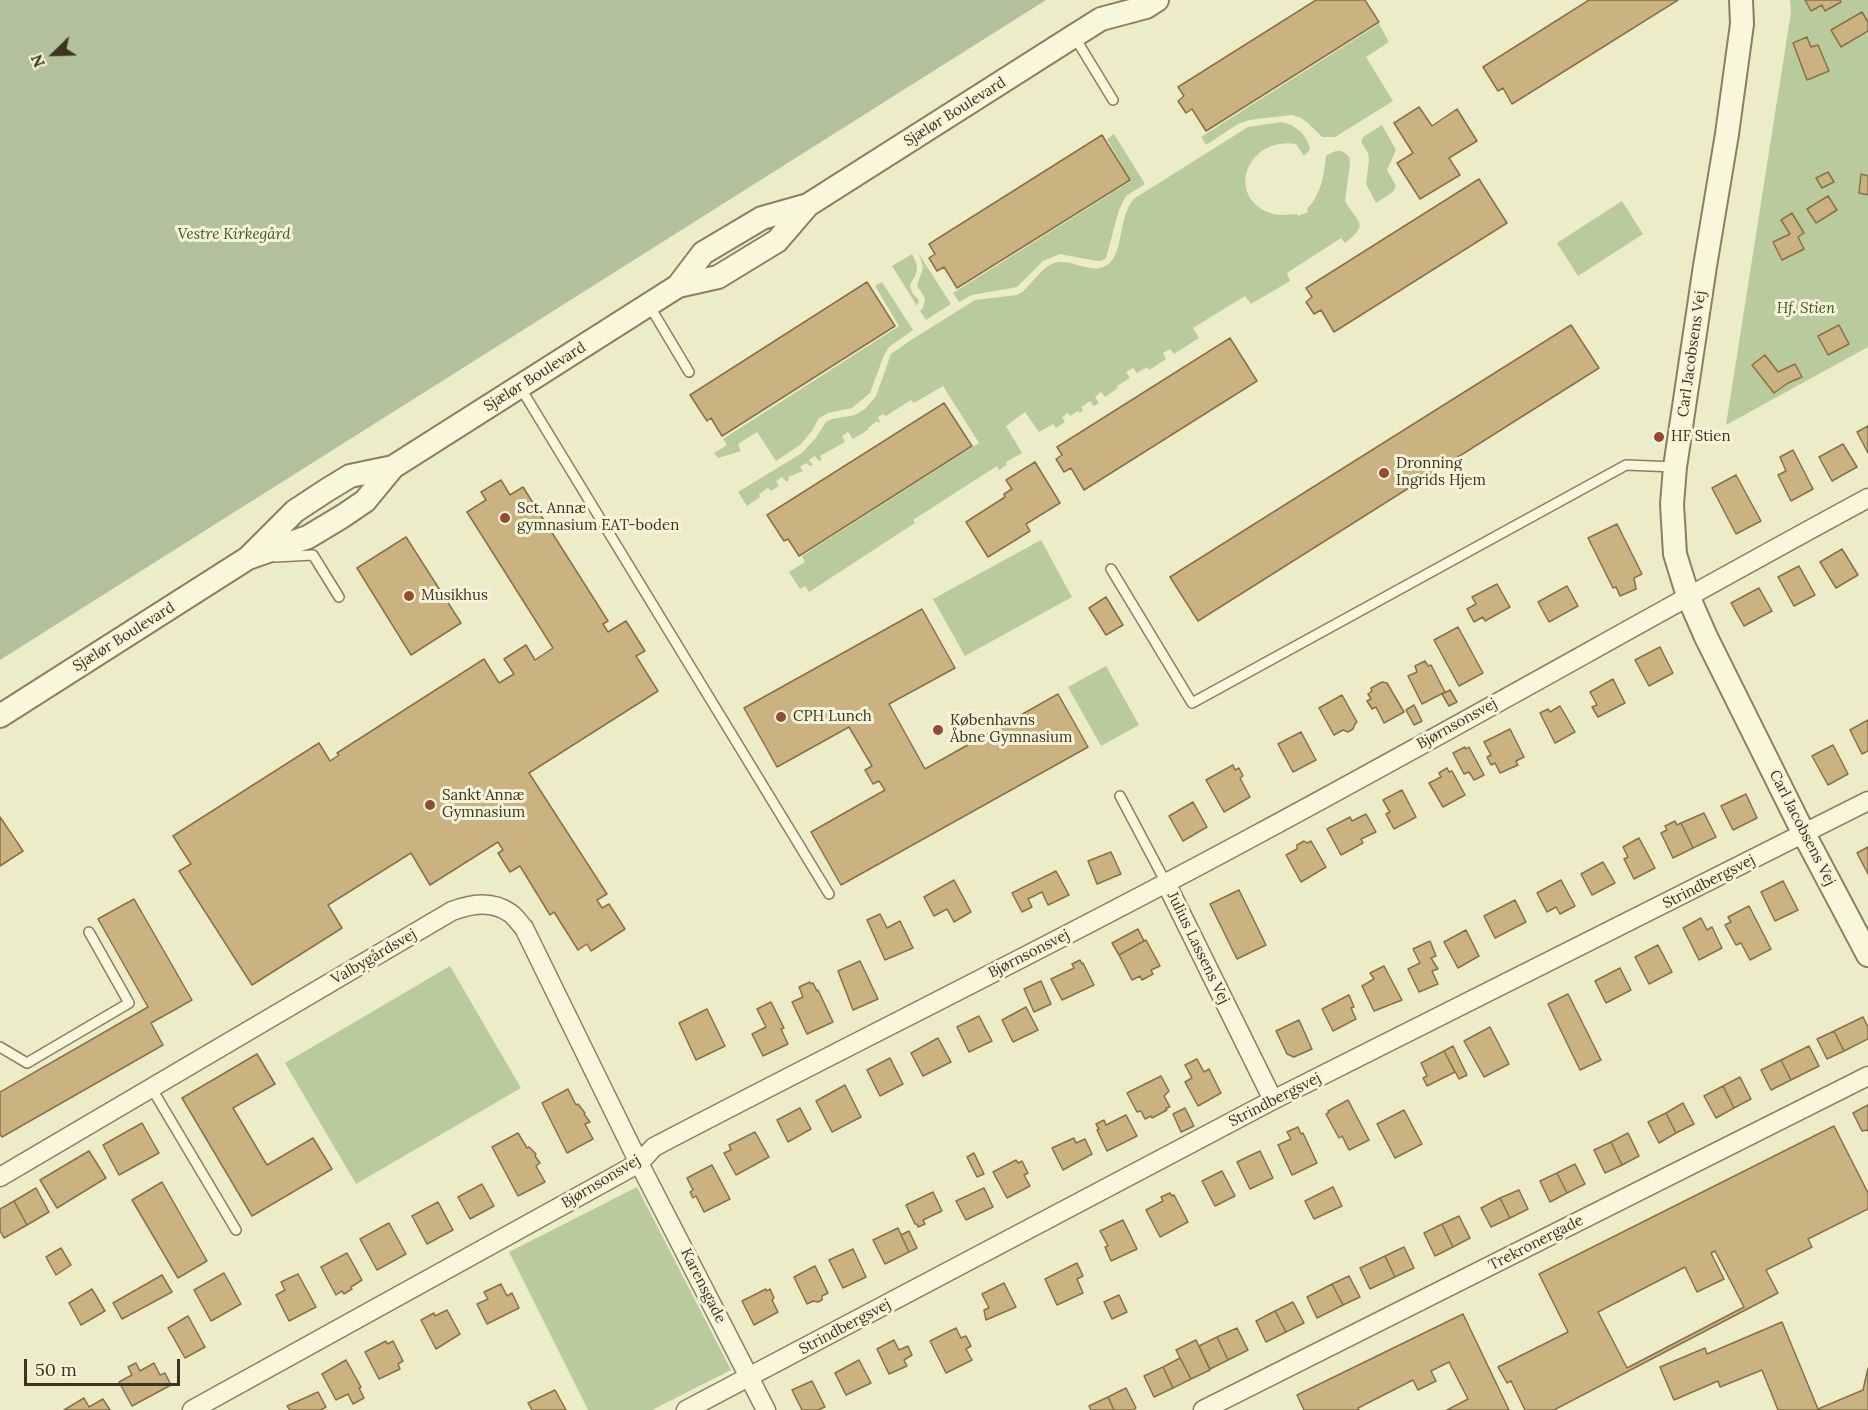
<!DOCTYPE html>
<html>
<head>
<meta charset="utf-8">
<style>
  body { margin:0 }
  #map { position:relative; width:1868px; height:1410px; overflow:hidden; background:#edecc9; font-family:Lora,serif }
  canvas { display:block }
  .north { position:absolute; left:24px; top:24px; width:60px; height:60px; -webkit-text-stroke:4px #f5f4d8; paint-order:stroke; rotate:247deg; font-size:16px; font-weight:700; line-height:24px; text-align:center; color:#3a3421 }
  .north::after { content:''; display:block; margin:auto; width:21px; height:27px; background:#3a3421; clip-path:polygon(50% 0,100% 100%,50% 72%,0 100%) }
  .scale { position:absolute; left:24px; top:1359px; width:156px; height:27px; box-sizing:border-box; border:3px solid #3a3421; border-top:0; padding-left:8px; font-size:18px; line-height:21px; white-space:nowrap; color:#3a3421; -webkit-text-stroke:4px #f5f4d8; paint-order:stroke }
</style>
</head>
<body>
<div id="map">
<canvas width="1868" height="1410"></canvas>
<div class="north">N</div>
<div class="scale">50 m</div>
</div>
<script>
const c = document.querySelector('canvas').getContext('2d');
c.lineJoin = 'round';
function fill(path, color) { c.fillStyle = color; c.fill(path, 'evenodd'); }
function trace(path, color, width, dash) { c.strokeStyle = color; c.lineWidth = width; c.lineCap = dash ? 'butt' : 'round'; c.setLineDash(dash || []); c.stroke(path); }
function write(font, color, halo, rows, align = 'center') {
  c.font = font + ' Lora,serif'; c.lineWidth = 6; c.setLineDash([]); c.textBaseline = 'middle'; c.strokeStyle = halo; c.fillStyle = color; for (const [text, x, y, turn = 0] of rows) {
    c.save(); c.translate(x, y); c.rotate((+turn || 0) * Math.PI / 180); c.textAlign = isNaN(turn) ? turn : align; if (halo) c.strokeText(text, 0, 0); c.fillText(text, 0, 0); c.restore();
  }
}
const green = new Path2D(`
  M1790,0H1868V347L1726,425L1791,12Z
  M1379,24L1389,42L1366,57L1393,101L1335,137H1322L1308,123L1301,118L1292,115L1249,120L1238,124L1206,145L1201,137Z
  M1282,122C1297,126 1307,134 1310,150L1304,156L1296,144C1246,136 1224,199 1273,214C1280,216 1289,214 1297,214L1298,216L1308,212L1307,209C1321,195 1324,175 1326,156C1336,150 1341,148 1349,157L1350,164L1345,201C1357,223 1371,223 1345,243L1341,238L1287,273L1290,281L1251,304L1245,296L1193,328L1199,338L1174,354L1170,349L1163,353L1166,359L1149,370L1147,367L1137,373L1133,368L1126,372L1130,378L1117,386L1118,388L1105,397L1101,392L1095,397L1099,403L1094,406L1090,401L1081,407L1083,410L1080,413L1078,411L1070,416L1068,413L1062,417L1065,422L1056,428L1053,424L1039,432L1025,412L1006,426L1022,453L1006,462L1007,465L999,470L997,466L913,520L915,523L809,592L805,586L800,589L789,572L805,562L802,556L979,443L943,386L914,403L911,400L886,416L883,414L878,417L880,421L878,423L877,421L868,428V430L853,439L848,432L842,436L845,442L820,456L822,459L819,461L815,456L809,460L813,465L810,466L806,463L800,467L803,471L788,477L789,480L786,482L782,477L776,481L779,486L771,491L768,488L759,494L760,497L747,506L738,492L802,453L815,439L826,422L832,419L855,415L865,409L876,396L891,354L911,340L975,300L1017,295L1022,292C1032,284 1040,269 1052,264C1070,256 1090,276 1107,265C1125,253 1117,216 1135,198L1248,127Z
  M1382,125L1396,150L1387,170L1396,186L1393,192L1376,203L1366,184L1369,159L1368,153L1361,142L1363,137Z
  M1114,134L1145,184L1126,196L1119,210L1106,258L1101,261H1097L1060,254L1043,261L1017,287L972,295L959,302L953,293L1131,181L1107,139Z
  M1622,201L1643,234L1578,276L1557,243Z
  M917,251L951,304L926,320L920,311L923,308L925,298L917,286C922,268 927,271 917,251Z
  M912,254C914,258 917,264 917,268C917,282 901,283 919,300L917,306L892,266Z
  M882,282L913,330L889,347L884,355L870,393L852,408L828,413L818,419L812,431L800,445L776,461L757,432L738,444L741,451L718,458L714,453L727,445L723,439L899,326L875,286Z
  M1041,540L1072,597L965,656L933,599Z
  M1106,666L1139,725L1101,746L1068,687Z
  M450,966L521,1088L356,1184L285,1063Z
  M637,1187L731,1370L652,1410H588L509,1252Z`);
const cemetery = new Path2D(`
  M0,0H1046L0,660Z`);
const building = new Path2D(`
  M1316,0H1365L1379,22L1206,131L1192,109L1186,113L1178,101L1184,96L1178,87Z
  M1589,0H1678L1512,104L1503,88L1498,91L1483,67Z
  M1805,0H1840L1841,2L1825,11L1822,5L1811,11Z
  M1862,12L1868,22V31L1841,47L1831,30Z
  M1807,37L1811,47L1818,45L1829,71L1807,80L1793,43Z
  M1419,107L1432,126L1457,109L1477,141L1449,158L1460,175L1420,199L1397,163L1413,153L1394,123Z
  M1102,135L1130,180L957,288L944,267L937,271L929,258L935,254L929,244Z
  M1828,172L1834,182L1822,188L1816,178Z
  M1861,174L1868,176V195L1859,193Z
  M1479,179L1507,223L1334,332L1321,310L1314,314L1306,302L1312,297L1306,288Z
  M1828,196L1837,210L1816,223L1807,209Z
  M1792,213L1804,233L1798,237L1804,249L1782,260L1773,242L1790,234L1781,220Z
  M867,282L895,326L722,436L711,418L707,421L690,395Z
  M1571,325L1599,368L1198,621L1170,577Z
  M1839,325L1849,344L1828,355L1818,336Z
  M1230,338L1257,381L1084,490L1071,468L1064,472L1056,459L1062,455L1057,447Z
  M1765,355L1778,372L1795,364L1802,377L1788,383L1774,393L1752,365Z
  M944,403L972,446L799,556L788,539L784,541L767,515Z
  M1868,426V453L1857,432Z
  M1843,444L1857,467L1832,481L1819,457Z
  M1793,450L1813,489L1791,501L1778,475L1786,471L1780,457Z
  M1035,462L1060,503L1026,524L1030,531L988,557L966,522L1005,497L1004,494L1012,489L1006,480Z
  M1736,475L1761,521L1736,534L1712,488Z
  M501,480L510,495L523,487L608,621L603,624L608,632L626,621L645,651L636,656L658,691L529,773L607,894L597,900L602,908L609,904L625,929L591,951L587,944L578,950L554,912L550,915L520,866L510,872L498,853L503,850L498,842L430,885L411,853L328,905L342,928L252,985L179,871L191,864L173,836L319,743L330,761L339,755L337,753L484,659L499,683L514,674L504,659L526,645L535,660L553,648L467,512L486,500L481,492Z
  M1617,524L1642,574L1634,578L1636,589L1620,596L1616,587L1613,588L1588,538Z
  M406,537L461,623L411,655L357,568Z
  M1842,549L1858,575L1836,588L1820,562Z
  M1799,566L1815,595L1794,606L1778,577Z
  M1497,584L1510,607L1485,621L1483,617L1474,622L1467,609L1476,604L1472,597Z
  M1567,586L1578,606L1549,622L1538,602Z
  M1759,588L1772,611L1744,626L1731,603Z
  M1106,597L1123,625L1106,635L1089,608Z
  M922,609L955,668L889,704L925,769L1058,694L1088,747L841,885L811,832L885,790L879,781L873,784L865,770L872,766L849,727L777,767L744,708Z
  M1458,627L1483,673L1459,686L1434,640Z
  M1660,647L1673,673L1649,686L1635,660Z
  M1425,661L1428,666L1431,665L1445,692L1422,704L1408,676L1417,672L1415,666Z
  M1613,679L1625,703L1598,717L1592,707L1597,705L1590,692Z
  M1382,682L1387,683L1404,712L1384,723L1376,707L1372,709L1367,701L1371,699L1368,694L1372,691L1371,688Z
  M1450,690L1457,702L1449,706L1442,694Z
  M1342,695L1357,722L1355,724L1353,729L1348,732L1343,730L1334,735L1319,708Z
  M1414,705L1422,721L1414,725L1406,710Z
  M1560,706L1575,732L1555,743L1540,713L1548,709L1550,712Z
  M1868,720V751L1862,754L1850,730Z
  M1510,729L1524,757L1516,761L1518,765L1500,773L1495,763L1491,765L1487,757L1491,755L1484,742Z
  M1301,732L1316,760L1293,772L1278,744Z
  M1833,745L1848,774L1828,785L1812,756Z
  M1465,747L1466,749L1469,747L1484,775L1474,780L1469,772L1464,774L1453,753Z
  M1233,765L1235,770L1239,768L1243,776L1240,778L1250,797L1224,812L1206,780Z
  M1447,768L1449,772L1452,771L1465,795L1443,807L1429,783L1441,777L1439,773Z
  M1402,790L1416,817L1394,829L1386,814L1390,812L1383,800Z
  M1746,794L1757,818L1733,830L1721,806Z
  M1193,802L1207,827L1183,841L1169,816Z
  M1704,813L1716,837L1693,848L1681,823Z
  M1366,814L1376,832L1361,839L1363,843L1341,855L1327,829L1350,817L1352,821Z
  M0,817L23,851L0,866Z
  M1675,821L1677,825L1681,823L1693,848L1673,858L1661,833L1667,830L1665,826Z
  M1639,838L1655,868L1634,879L1624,859L1628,857L1623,847Z
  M1304,841L1307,843L1311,841L1326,867L1301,882L1286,855L1297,849V845Z
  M1868,847V874L1857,853Z
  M1111,852L1121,874L1097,884L1088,861Z
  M1603,862L1615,883L1592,895L1581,874Z
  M1056,871L1069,895L1048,905L1042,892L1028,899L1032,907L1022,912L1012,893Z
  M954,880L971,912L954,922L947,909L934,916L924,897Z
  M1561,880L1575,906L1560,914L1556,907L1547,912L1537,893Z
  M1783,881L1798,910L1775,921L1761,892Z
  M1239,890L1266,945L1237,959L1210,904Z
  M134,899L192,1000L151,1023L163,1045L2,1137L0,1134V1092L148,1007L98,919Z
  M1515,900L1526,922L1495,938L1484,916Z
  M1749,906L1771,949L1750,960L1741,943L1736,945L1725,925L1731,922L1728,917Z
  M880,914L887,928L900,921L913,948L885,960L867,920Z
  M1701,918L1707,930L1712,927L1722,948L1699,960L1683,928Z
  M1138,929L1144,941L1119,955L1112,943Z
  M1466,930L1479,956L1458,968L1444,942Z
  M1146,940L1160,966L1151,970L1153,974L1142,980L1140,976L1132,980L1119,955Z
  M1430,941L1436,956L1431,958L1438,969L1432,971L1438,984L1419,992L1408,969L1420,963L1413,949Z
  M1658,945L1672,972L1649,984L1635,957Z
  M1080,960L1082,964L1083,963L1094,985L1062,1000L1051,979L1074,968L1072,964Z
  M860,961L878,999L853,1010L838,971Z
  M1384,966L1402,1000L1374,1011L1362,986L1374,979L1370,973Z
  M1620,968L1631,990L1606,1003L1595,981Z
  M1041,981L1051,1004L1034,1012L1024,989Z
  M810,982L811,984L813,983L817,991L818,990L833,1022L807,1034L792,1002L803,997L799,987Z
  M1568,994L1601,1060L1580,1070L1548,1004Z
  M1349,995L1354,1007L1351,1008L1356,1019L1333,1031L1322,1009Z
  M771,1002L784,1028L781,1029L788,1044L763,1056L752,1034L766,1027L757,1009Z
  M1026,1007L1038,1030L1013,1042L1002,1020Z
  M707,1009L725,1046L696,1060L679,1023Z
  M979,1016L992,1041L969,1052L957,1027Z
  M1863,1017L1868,1027V1039L1844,1051L1834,1031Z
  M1299,1020L1312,1049L1294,1057L1287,1054L1276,1031Z
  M1490,1027L1509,1064L1484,1077L1464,1041Z
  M1834,1031L1844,1051L1827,1059L1817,1039Z
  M938,1038L951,1062L923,1076L911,1053Z
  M1453,1046L1467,1075L1459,1079L1444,1051Z
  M1809,1046L1819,1066L1791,1080L1781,1060Z
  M1444,1051L1455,1072L1427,1086L1423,1078L1427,1076L1421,1063Z
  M257,1054L275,1084L233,1108L267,1165L313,1138L332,1169L252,1216L182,1098Z
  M890,1058L903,1084L880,1096L867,1070Z
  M1197,1059L1204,1072L1209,1069L1221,1093L1198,1106L1185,1082L1192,1078L1185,1065Z
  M1781,1060L1791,1080L1771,1090L1761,1070Z
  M1161,1076L1169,1091L1164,1096L1170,1107L1166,1108L1167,1110L1152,1118L1151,1116L1145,1119L1141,1111L1137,1112L1127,1093Z
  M1740,1077L1751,1099L1734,1108L1723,1086Z
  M845,1085L861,1117L832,1132L816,1101Z
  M1723,1086L1734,1108L1716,1118L1704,1096Z
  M568,1089L576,1105L578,1104L585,1113L584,1114L590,1122L585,1124L593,1139L567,1153L542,1103Z
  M1348,1100L1369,1140L1349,1150L1342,1136L1339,1138L1326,1114L1329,1112L1328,1111Z
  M1683,1103L1694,1124L1676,1133L1666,1113Z
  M1868,1105V1131L1867,1130L1862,1131L1853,1113Z
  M800,1108L811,1129L788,1142L777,1120Z
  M1185,1108L1194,1126L1181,1132L1173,1114Z
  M1404,1110L1422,1144L1395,1158L1377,1124Z
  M1666,1113L1676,1133L1659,1143L1648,1122Z
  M1126,1115L1137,1136L1107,1151L1097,1130L1099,1129L1096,1124L1104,1120L1106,1125Z
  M142,1123L159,1153L119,1175L103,1145Z
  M1834,1126L1868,1193V1209L1808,1239L1812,1247L1766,1270L1778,1293L1554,1410H1525L1511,1381L1507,1383L1498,1367L1568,1332L1539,1274ZM1715,1251L1744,1307L1627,1368L1598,1312L1685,1267L1697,1292L1724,1279L1711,1253Z
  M1298,1127L1301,1134L1303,1133L1317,1163L1292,1175L1278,1145L1291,1139L1287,1132Z
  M755,1132L769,1157L736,1175L724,1153L731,1150L729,1145Z
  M518,1133L527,1148L529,1147L536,1154L535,1156L540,1163L536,1166L545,1182L518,1196L492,1147Z
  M1628,1133L1639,1156L1622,1165L1611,1142Z
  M1074,1138L1076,1143L1085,1139L1092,1154L1063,1170L1052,1148Z
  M1611,1142L1622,1165L1605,1173L1594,1150Z
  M89,1151L106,1178L57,1208L40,1180Z
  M1260,1151L1273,1178L1250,1189L1237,1162Z
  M974,1153L984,1174L977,1177L967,1157Z
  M1016,1160L1018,1163L1022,1161L1028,1173L1024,1175L1030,1186L1007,1198L993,1172Z
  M1575,1164L1585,1184L1567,1193L1557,1173Z
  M712,1165L730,1199L704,1212L696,1196L693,1198L690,1192L693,1190L687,1178Z
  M1222,1171L1235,1196L1215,1206L1202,1181Z
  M1557,1173L1567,1193L1550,1202L1540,1181Z
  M162,1182L207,1261L178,1278L132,1200Z
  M482,1184L494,1206L470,1219L458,1197Z
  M1333,1187L1342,1206L1314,1219L1305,1201Z
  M36,1188L49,1212L27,1225L14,1201Z
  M984,1188L993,1207L966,1220L956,1201Z
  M1519,1190L1528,1209L1510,1218L1500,1198Z
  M933,1192L942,1211L923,1220L925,1224L918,1227L917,1224H915L906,1205Z
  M1170,1193L1172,1196L1174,1195L1188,1222L1160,1237L1146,1210L1163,1201L1161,1197Z
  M1500,1198L1510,1218L1491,1227L1481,1208Z
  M14,1201L27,1225L4,1238L0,1231V1209Z
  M438,1202L453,1230L427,1244L412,1216Z
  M1459,1216L1470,1238L1453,1247L1442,1224Z
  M1123,1220L1137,1249L1111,1261L1105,1247L1108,1246L1100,1231Z
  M389,1223L406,1254L377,1270L360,1239Z
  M1442,1224L1453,1247L1435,1256L1424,1233Z
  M898,1228L909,1252L885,1264L873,1240Z
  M909,1231L917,1248L909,1252L901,1235Z
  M1404,1247L1414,1268L1395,1277L1385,1256Z
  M61,1248L71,1265L56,1275L46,1257Z
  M853,1249L866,1277L843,1288L829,1260Z
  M347,1253L362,1280L351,1287L352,1289L344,1294L342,1291L336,1295L321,1267Z
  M1385,1256L1395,1277L1370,1289L1360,1268Z
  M1077,1263L1083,1276L1077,1279L1083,1293L1057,1305L1045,1279Z
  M815,1266L828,1293L822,1296V1300L818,1302L813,1301L807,1304L794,1277Z
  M224,1273L241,1304L211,1321L194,1290Z
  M298,1274L316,1307L289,1321L276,1295L285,1290L281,1282Z
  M162,1275L172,1292L122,1319L113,1303Z
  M1349,1276L1360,1297L1343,1305L1332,1284Z
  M1004,1283L1016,1307L986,1320L984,1310L989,1308L982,1294Z
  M501,1284L507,1296L512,1293L519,1308L487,1324L477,1304L488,1299L484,1292Z
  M1332,1284L1343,1305L1317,1318L1307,1297Z
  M92,1289L105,1311L81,1325L69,1303Z
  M766,1289L767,1291L770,1289L774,1298L772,1300L778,1312L754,1325L742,1301Z
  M1119,1295L1127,1312L1112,1319L1104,1302Z
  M1293,1302L1304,1323L1286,1332L1275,1311Z
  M447,1310L460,1334L436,1349L421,1320L434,1313L435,1316Z
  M1275,1311L1286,1332L1266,1342L1256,1321Z
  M1463,1314L1509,1410H1447L1468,1399L1449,1362L1431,1371L1436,1381L1418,1390L1413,1380L1358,1408L1359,1410H1304L1297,1395Z
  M188,1316L205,1347L185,1358L168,1328Z
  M1782,1322L1818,1409L1863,1390L1868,1368V1410H1778L1762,1370L1720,1387L1718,1381L1674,1400L1660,1367L1705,1348L1707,1354Z
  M956,1328L961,1338L966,1336L971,1346L966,1349L972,1360L946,1373L930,1341Z
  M1237,1328L1248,1350L1228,1360L1217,1337Z
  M1217,1337L1228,1360L1210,1369L1199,1346Z
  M894,1340L899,1350L908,1346L912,1355L904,1360L907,1366L889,1374L877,1349Z
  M1196,1340L1210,1370L1191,1379L1176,1350Z
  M386,1341L387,1344L393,1341L403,1361L398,1364L400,1369L379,1379L365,1352Z
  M1180,1358L1191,1379L1173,1388L1163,1367Z
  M346,1360L361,1387L359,1388L364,1398L353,1404L348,1394L336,1400L322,1374Z
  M859,1360L871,1383L846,1395L835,1373Z
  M136,1363L140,1371L154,1363L160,1375L165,1373L171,1385L132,1406L119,1382L132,1375L128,1367Z
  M1163,1367L1173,1388L1154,1397L1144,1376Z
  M812,1381L825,1407L818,1410H802L792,1390Z
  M1126,1388L1136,1408L1133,1410H1114L1108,1397Z
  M555,1390L566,1410H532L528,1403Z
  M318,1392L326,1407L321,1410H290L287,1406Z
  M1108,1397L1114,1410H1091L1089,1406Z
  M84,1398L89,1407L103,1399L110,1410H64Z`);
const service = new Path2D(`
  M1074,36L1113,100
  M649,305L689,372
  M520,387L829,894
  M275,557L313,555L339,597
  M1111,569L1192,703L1626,465L1675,467
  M1120,796L1166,883
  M0,1047L27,1063L129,1003L89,932
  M152,1089L236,1230`);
const minor = new Path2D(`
  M1166,883L1273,1100
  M0,1177L452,911C471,904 492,900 510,913C515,916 519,923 524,928L639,1163L766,1410
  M192,1410L639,1163L654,1147C854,1042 1057,943 1256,835C1461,725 1663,609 1868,498
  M686,1410L1273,1100L1868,801
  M1203,1410L1868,1076`);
const tertiary = new Path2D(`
  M1741,0L1742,24L1727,134L1705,266L1675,467L1672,504L1675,554L1688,596L1706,637L1804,834L1868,955
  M678,286L718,277L777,241L808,205L1074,36L1101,19L1146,7L1157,0
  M248,558L308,537L343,516L365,501L393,467L678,286L703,253L762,218L808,205
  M0,716L248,558L295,511L327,490L350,476L393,467`);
const markers = [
  [1659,437,6,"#964b30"],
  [1384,473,6,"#964b30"],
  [505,518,6,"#964b30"],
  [409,596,6,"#964b30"],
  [781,717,6,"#964b30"],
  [938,730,6,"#964b30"],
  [430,805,6,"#964b30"]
];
const streetNames = [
  ["Sjælør Boulevard",955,112,-32],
  ["Carl Jacobsens Vej",1692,354,-82],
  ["Sjælør Boulevard",535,377,-32],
  ["Sjælør Boulevard",124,637,-32],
  ["Bjørnsonsvej",1457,724,-29],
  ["Carl Jacobsens Vej",1802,828,63],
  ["Strindbergsvej",1709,882,-27],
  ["Julius Lassens Vej",1198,948,64],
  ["Bjørnsonsvej",1029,954,-27],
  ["Valbygårdsvej",374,957,-30],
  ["Strindbergsvej",1275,1100,-27],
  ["Bjørnsonsvej",601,1182,-31],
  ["Trekronergade",1536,1243,-27],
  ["Karensgade",703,1286,63],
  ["Strindbergsvej",845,1327,-28]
];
const parkNames = [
  ["Vestre Kirkegård",234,235],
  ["Hf. Stien",1806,309]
];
const poiNames = [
  ["HF Stien",1671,437],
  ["Dronning",1396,464],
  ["Ingrids Hjem",1396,481],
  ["Sct. Annæ",517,509],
  ["gymnasium EAT-boden",517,526],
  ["Musikhus",421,596],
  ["CPH Lunch",793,717],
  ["Københavns",950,721],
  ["Åbne Gymnasium",950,738],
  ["Sankt Annæ",442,796],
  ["Gymnasium",442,813]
];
fill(green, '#b9cb9d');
fill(cemetery, '#b2c19b');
fill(building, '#cab380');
trace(building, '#887145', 1.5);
trace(service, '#89815e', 12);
trace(minor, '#89815e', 21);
trace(tertiary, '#89815e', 26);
trace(service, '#f8f7dc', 9);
trace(minor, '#f8f7dc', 18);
trace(tertiary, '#f8f7dc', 22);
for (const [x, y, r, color] of markers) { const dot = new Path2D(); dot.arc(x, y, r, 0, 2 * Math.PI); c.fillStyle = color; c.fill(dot); trace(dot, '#f5f4d8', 2); }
write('15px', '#3a3421', '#f5f4d8', streetNames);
write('italic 15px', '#3e5628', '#f5f4d8', parkNames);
write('15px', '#3a3421', '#f5f4d8', poiNames, 'left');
</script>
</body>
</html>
